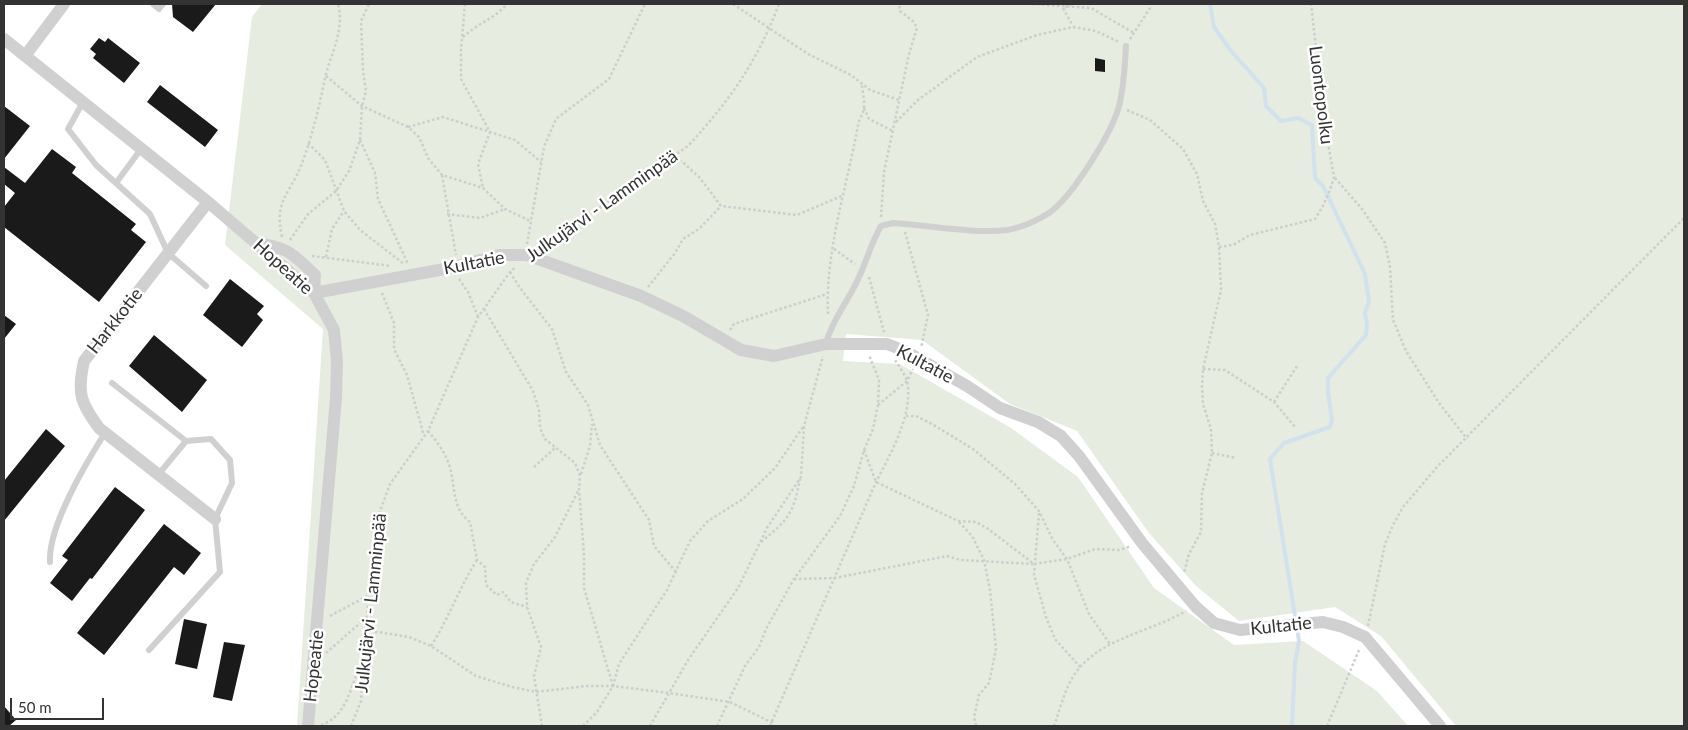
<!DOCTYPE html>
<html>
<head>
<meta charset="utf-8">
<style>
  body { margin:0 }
  #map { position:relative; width:1688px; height:730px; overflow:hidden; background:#fff; font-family:Lato,sans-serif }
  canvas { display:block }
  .frame { position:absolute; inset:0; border:5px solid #333; pointer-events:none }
  .scale { position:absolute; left:10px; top:698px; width:94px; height:22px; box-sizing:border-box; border:2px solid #333; border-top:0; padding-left:6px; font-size:15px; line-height:18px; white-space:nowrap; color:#333; -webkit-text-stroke:4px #fff; paint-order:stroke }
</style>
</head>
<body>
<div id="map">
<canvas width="1688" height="730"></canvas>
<div class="frame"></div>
<div class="scale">50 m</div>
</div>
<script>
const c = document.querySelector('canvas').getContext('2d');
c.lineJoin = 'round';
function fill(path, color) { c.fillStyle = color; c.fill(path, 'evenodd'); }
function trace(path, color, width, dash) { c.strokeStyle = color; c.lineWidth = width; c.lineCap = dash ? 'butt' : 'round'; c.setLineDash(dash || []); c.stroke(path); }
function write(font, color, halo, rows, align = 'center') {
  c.font = font + ' Lato,sans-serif'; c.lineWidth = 5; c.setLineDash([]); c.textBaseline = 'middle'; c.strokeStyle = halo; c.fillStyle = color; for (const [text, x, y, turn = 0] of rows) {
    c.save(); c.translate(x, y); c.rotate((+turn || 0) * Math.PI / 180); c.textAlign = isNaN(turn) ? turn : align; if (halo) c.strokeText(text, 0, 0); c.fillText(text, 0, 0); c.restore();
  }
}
const green = new Path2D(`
  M262,4H1684V726H1456L1381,636L1335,607L1239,621L1196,586L1149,533L1077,431L1010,404L922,340L846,334L843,361L900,364L1011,428L1078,477L1154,588L1234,645L1303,641L1377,691L1408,726H297L323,329L225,245L252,17Z`);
const stream = new Path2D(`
  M1210,4L1214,27L1231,51L1264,88L1266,106L1281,121L1298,118L1312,125L1315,178L1323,186L1365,274L1369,302L1365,313L1367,325L1366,335L1328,378V393L1332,420L1330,427L1284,443L1270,459L1299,641L1295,663L1292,726`);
const building = new Path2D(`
  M172,4H216L193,32L173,17Z
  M99,38L105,42L108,38L140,63L124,83L93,58L96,54L90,49Z
  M1095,58L1105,60V72L1095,71Z
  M160,85L218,130L205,147L147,102Z
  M4,106L30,126L4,159Z
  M52,149L76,167L72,173L136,224L131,230L146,242L99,302L4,227V207L15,193L4,184V167L25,183Z
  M230,279L264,306L257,314L263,320L242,347L203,315Z
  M4,315L16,324L4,339Z
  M154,335L207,380L182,412L129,366Z
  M46,429L65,446L4,521V481Z
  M115,487L145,510L92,579L90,578L72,601L50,583L68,560L62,556Z
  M164,524L201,553L184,575L174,567L104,655L77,633Z
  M184,619L207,624L197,669L175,664Z
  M224,642L245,645L232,701L213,697Z
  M4,706L16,720L9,726H4Z`);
const path = new Path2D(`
  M465,4L461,50V79L490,132L478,164L483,188
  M733,4L808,54L851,75L870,90L899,100
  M1032,4L1091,8L1134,33
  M1072,4L1063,8L1073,26
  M463,37C478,23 494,19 507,4
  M1130,39L1150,8V4
  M326,76L362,106L408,127L419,137L428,158L442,175L483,188L505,209L530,221
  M864,108L869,119L893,131
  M1127,110L1150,120L1183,149L1197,174L1203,201L1215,224L1219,247L1221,290L1203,369L1202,387L1203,404L1211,429L1212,453L1202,493L1201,532L1189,554L1184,573
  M896,122L918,100L977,57L1037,35L1073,27L1096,31L1119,42
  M408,127L443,117L515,140L541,162
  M360,140L375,173L378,199L408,264
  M308,143L325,160L344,211L360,230L404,264
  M676,156L700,178L721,206L797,215L844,195
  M442,175L456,255
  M1335,178L1362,209L1385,243L1390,267L1393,320L1406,351L1439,403L1467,439
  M447,214L480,218L505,209
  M881,217L884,172L909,54L917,28L914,22L900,11L899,4
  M905,232L928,315L921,348
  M282,237C274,201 289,195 301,166C312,137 319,108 325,78C331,53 345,30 338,4
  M290,240L308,214L336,191L349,171L360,140L362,106L366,91L363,71L361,21L369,4
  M527,244L544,147L556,119L609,79L645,4
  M1219,247L1233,245L1250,235L1315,219C1323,207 1330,192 1334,177L1325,127L1311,4
  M542,248L688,146C730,100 757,62 779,4
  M834,249L855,264
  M312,256L391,266
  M326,257L332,229L344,211
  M510,272L520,288L552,329L566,372L588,405L600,445L649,520L654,546L676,572
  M869,277L884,332
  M459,279L468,292L478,317
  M648,287L675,253L683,239L699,229L721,206
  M382,293L394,323V349L407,375L424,436
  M484,309L533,391L539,410L540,428L545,439L575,463L580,476L579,489L584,555V588L613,686
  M828,314C825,251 847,187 858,125C859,119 864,113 864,107C865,100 862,91 862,84
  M730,330L734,324L827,294
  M1203,369L1225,370L1274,402L1295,427
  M1274,402L1297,366
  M878,405L907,381L913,369
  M906,416H916L932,424L973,449L1015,484L1039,511L1053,540L1067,559L1089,614L1110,644
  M428,431C438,443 448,456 451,472C455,490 453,509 470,522L477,560L485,567L486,585L497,595L503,592L511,602L527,607
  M864,450L876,482L958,521L976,522L987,528L1034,564L1067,559L1095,549L1120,550L1131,546
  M1212,453L1236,458
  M534,467L555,448
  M581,474L590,446L592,424
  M1039,513L1034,575L1046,617L1055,639L1080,667
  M959,522L972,536L984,560L990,590L996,649L989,683L979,695L974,717L976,726
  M761,542C789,519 793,514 800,479
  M794,579L835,578L947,556L960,560L1033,564
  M330,616L369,595
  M1368,626L1385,544L1393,525L1403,507L1437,467L1684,218
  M365,630L409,637L431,646L476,676L512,687L536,692L586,686H613L669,693L730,702L773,723
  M431,646C449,618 459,588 477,560
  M326,653L367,617
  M321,725C350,715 350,682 364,658
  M351,726L361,701L365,630L380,511L390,484L428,431L478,317L510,272L516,267
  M542,726L534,676L541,647L527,607L526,583L534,564L555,537L578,491
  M583,726L597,712L613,686L619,664L667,590L690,541L708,521L743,499L775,468L803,427
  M650,726L688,660L738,588L767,528L801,477L804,426L823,356
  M717,726L745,666L759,647L766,629L794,579L840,516L854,486L864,450L873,429L878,405L879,380L869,355
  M770,726L876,482C890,455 914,413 907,381C905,374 899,367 895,360
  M1054,726C1059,712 1063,696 1070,682C1092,639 1147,634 1186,611
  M1327,726L1359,650`);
const lane = new Path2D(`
  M153,4L159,9L163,4
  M83,102L68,129L96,165L150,214L168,253L206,286
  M116,183L141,149
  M826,344C832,320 849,300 859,277C867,260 871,243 881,226L893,223C927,225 974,234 1007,230C1020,228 1037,221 1049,213C1072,197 1112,133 1119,106C1124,87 1125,66 1126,46
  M112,383L186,441L158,475
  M50,562C48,527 86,463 105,433
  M149,650L220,572L215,519L232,483L230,460L211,439L186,441`);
const street = new Path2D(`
  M4,39L208,202L314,293L334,330L337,361L336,398L308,726
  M25,56L64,4
  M208,202L84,361C77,393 80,402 99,428L215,519
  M257,243C291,249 290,252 315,275L314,293L450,268L499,255H527L641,296L683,316L741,350L774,356L826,344H887L905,351L967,386L1000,408L1038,422L1061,436L1079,456L1142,543L1195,606L1214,623L1240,630L1323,622L1343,627L1365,637L1440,726`);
const streetNames = [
  ["Luontopolku",1321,95,83],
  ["Julkujärvi - Lamminpää",602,206,-35],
  ["Kultatie",474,263,-11],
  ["Hopeatie",283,267,42],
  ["Harkkotie",115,321,-52],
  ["Kultatie",925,364,28],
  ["Julkujärvi - Lamminpää",371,603,-84],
  ["Kultatie",1281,626,-6],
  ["Hopeatie",314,666,-84]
];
fill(green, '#e6ecdf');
trace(stream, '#cfe2ee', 4);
fill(building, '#1a1a1a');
trace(path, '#cdcdcd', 2.5, [2.5, 2.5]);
trace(lane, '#d0d0d0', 6);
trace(street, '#d0d0d0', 12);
write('18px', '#333', '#fff', streetNames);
</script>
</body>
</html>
